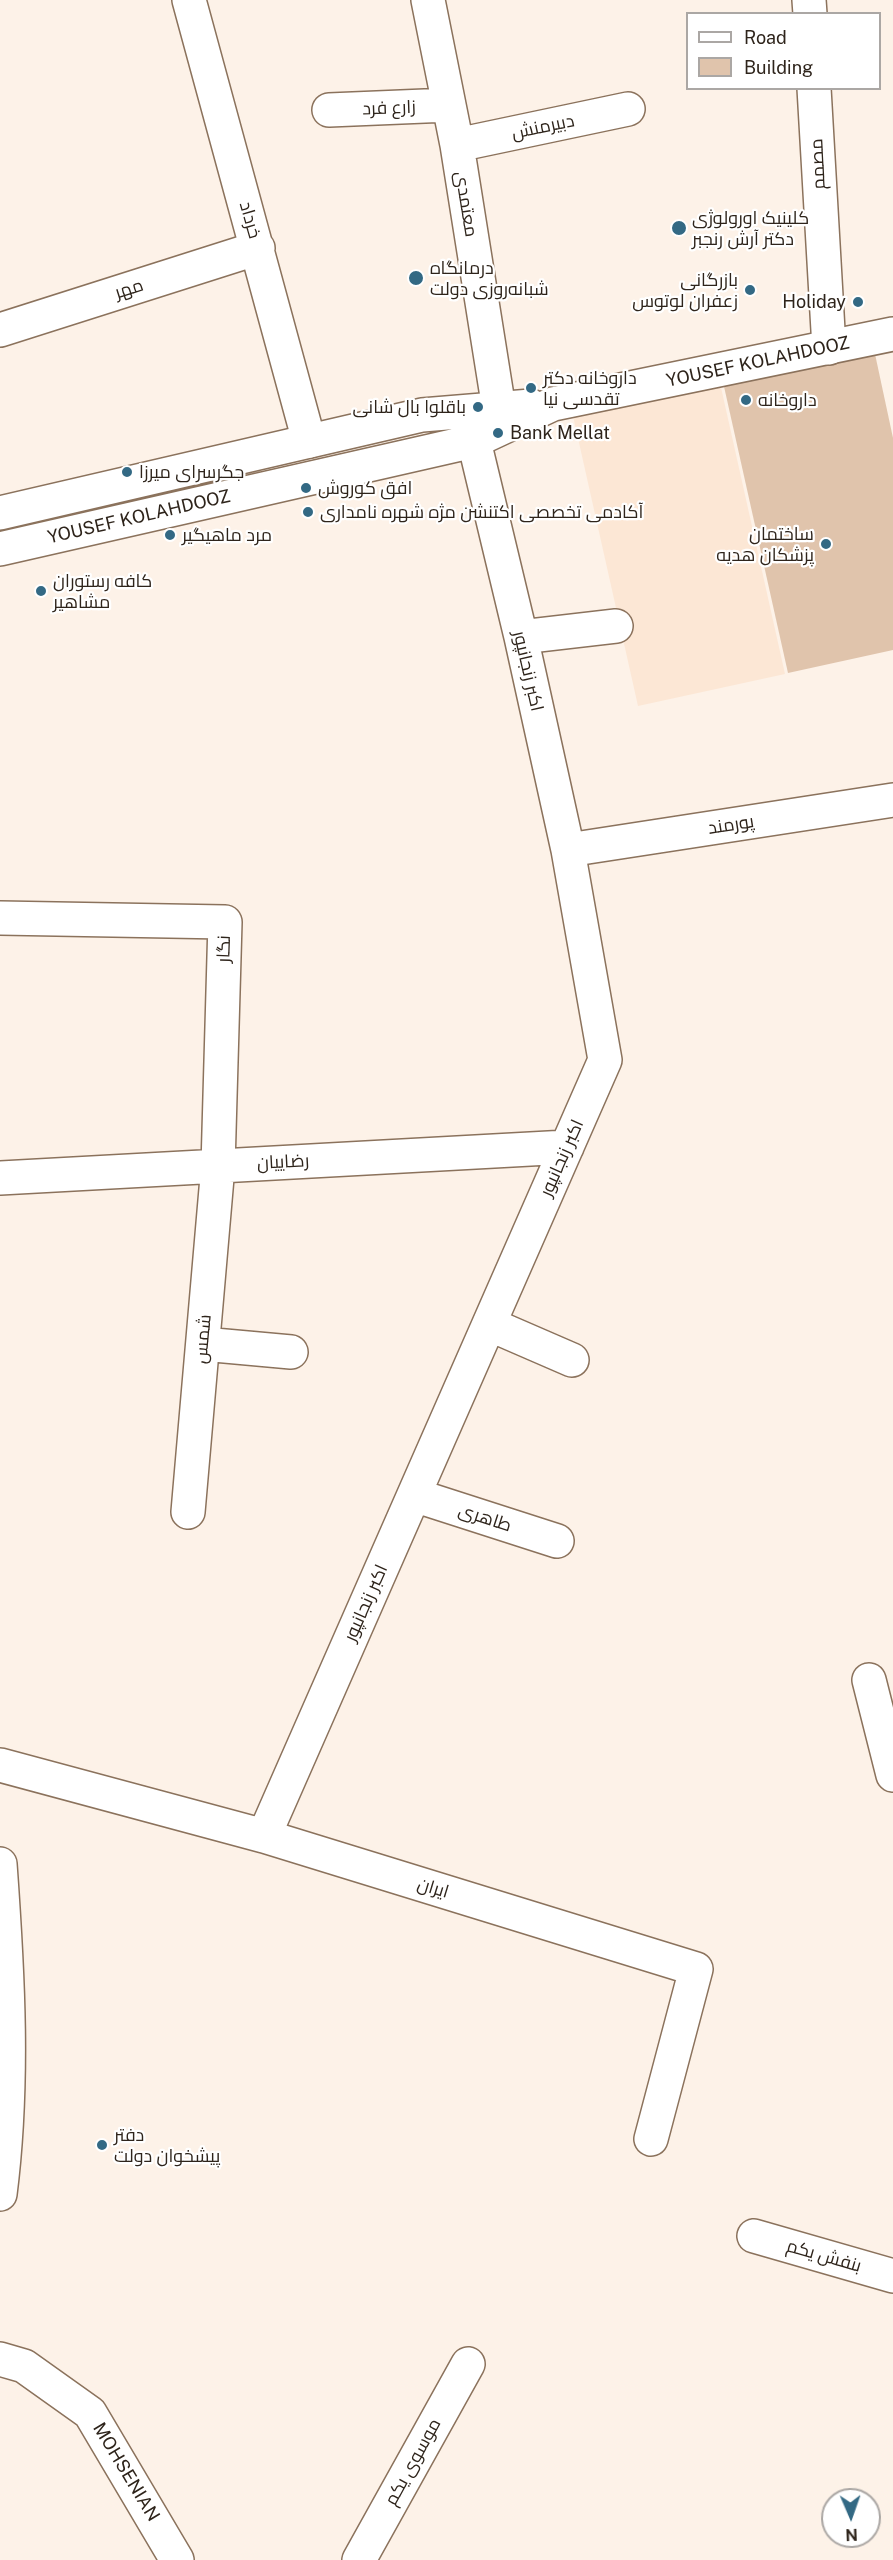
<!DOCTYPE html>
<html>
<head>
<meta charset="utf-8">
<style>
  body { margin:0 }
  #map { position:relative; width:893px; height:2560px; overflow:hidden; background:#fdf2e8; font-family:"Public Sans",sans-serif }
  canvas { display:block }
  .legend { position:absolute; left:686px; top:12px; width:195px; height:78px; box-sizing:border-box; background:#fff; border:2px solid #aba7a4; margin:0; padding:8px 10px; list-style:none; font-size:18px; color:#2e241b }
  .legend li { display:flex; align-items:center; gap:12px; height:30px }
  .legend b { width:30px; border:2px solid #aba7a4 }
  .north { position:absolute; left:821px; top:2488px; width:60px; height:60px; box-sizing:border-box; background:#fff; border:2px solid #aba7a4; border-radius:50%; rotate:178deg; font-size:16px; font-weight:700; line-height:24px; text-align:center; color:#2e241b }
  .north::after { content:''; display:block; margin:auto; width:21px; height:27px; background:#336984; clip-path:polygon(50% 0,100% 100%,50% 72%,0 100%) }
</style>
</head>
<body>
<div id="map">
<canvas width="893" height="2560"></canvas>
<ul class="legend">
<li><b style="height:8px;background:#fff"></b>Road</li>
<li><b style="height:16px;background:#e0c4ac"></b>Building</li>
</ul>
<div class="north">N</div>
</div>
<script>
const c = document.querySelector('canvas').getContext('2d');
c.lineJoin = 'round';
function fill(path, color) { c.fillStyle = color; c.fill(path, 'evenodd'); }
function trace(path, color, width, dash) { c.strokeStyle = color; c.lineWidth = width; c.lineCap = dash ? 'butt' : 'round'; c.setLineDash(dash || []); c.stroke(path); }
function write(font, color, halo, rows, align = 'center') {
  c.font = font + ' "Public Sans",Cairo,sans-serif'; c.lineWidth = 4.5; c.setLineDash([]); c.textBaseline = 'middle'; c.strokeStyle = halo; c.fillStyle = color; for (const [text, x, y, turn = 0] of rows) {
    c.save(); c.translate(x, y); c.rotate((+turn || 0) * Math.PI / 180); c.textAlign = isNaN(turn) ? turn : align; if (halo) c.strokeText(text, 0, 0); c.fillText(text, 0, 0); c.restore();
  }
}
const built = new Path2D(`
  M718,374L785,674L638,706L571,407Z`);
const building = new Path2D(`
  M872,340L893,438V650L788,673L721,373Z`);
const minor = new Path2D(`
  M189,0L309,441
  M428,0L457,145L499,409
  M809,0L810,14
  M814,88L829,348
  M329,110L449,105
  M457,145L628,109
  M0,330L258,248
  M521,637L616,626
  M568,850L893,800
  M0,918L225,922L218,1166L188,1512
  M0,1178L567,1147
  M489,1324L572,1360
  M203,1344L291,1352
  M414,1495L557,1541
  M869,1680L893,1775
  M0,1765L264,1836L696,1969L651,2139
  M264,1836L605,1060L568,850L521,637L474,441
  M754,2236L893,2276
  M0,2359L24,2366L90,2413L177,2560
  M359,2560L468,2364`);
const major = new Path2D(`
  M0,513L422,415L531,406
  M0,549L474,441L553,404L893,334
  M0,1864C8,1974 14,2084 0,2194`);
const markers = [
  [679,228,8,"#336984"],
  [416,278,8,"#336984"],
  [750,290,6,"#336984"],
  [858,302,6,"#336984"],
  [531,388,6,"#336984"],
  [746,400,6,"#336984"],
  [478,407,6,"#336984"],
  [498,433,6,"#336984"],
  [127,472,6,"#336984"],
  [306,488,6,"#336984"],
  [308,512,6,"#336984"],
  [170,535,6,"#336984"],
  [826,544,6,"#336984"],
  [41,591,6,"#336984"],
  [102,2145,6,"#336984"]
];
const streetNames = [
  ["زارع فرد",389,108,-2],
  ["دبیرمنش",543,127,-12],
  ["مصمم",818,164,-93],
  ["معتمدی",466,204,81],
  ["خرداد",250,220,74],
  ["مهر",129,289,-18],
  ["YOUSEF KOLAHDOOZ",758,362,-12],
  ["YOUSEF KOLAHDOOZ",139,517,-13],
  ["اکبر زنجانپور",528,671,77],
  ["پورمند",731,825,-9],
  ["نگار",224,949,-88],
  ["اکبر زنجانپور",562,1158,-66],
  ["رضاییان",283,1162,-3],
  ["شمس",203,1339,-85],
  ["طاهری",485,1518,18],
  ["اکبر زنجانپور",366,1603,-66],
  ["ایران",433,1888,17],
  ["بنفش یکم",824,2256,16],
  ["موسوی یکم",413,2462,-61],
  ["MOHSENIAN",126,2472,59]
];
const poiNames = [
  ["کلینیک اورولوژی",692,218],
  ["دکتر آرش رنجبر",692,239],
  ["درمانگاه",430,268],
  ["شبانه‌روزی دولت",430,289],
  ["بازرگانی",738,280,"right"],
  ["زعفران لوتوس",738,301,"right"],
  ["Holiday",846,302,"right"],
  ["داروخانه دکتر",543,378],
  ["تقدسی نیا",543,399],
  ["داروخانه",758,400],
  ["باقلوا بال شانی",466,407,"right"],
  ["Bank Mellat",510,433],
  ["جگرسرای میرزا",139,472],
  ["افق کوروش",318,488],
  ["آکادمی تخصصی اکتنشن مژه شهره نامداری",320,512],
  ["ساختمان",814,534,"right"],
  ["پزشکان هدیه",814,555,"right"],
  ["مرد ماهیگیر",182,535],
  ["کافه رستوران",53,581],
  ["مشاهیر",53,602],
  ["دفتر",114,2135],
  ["پیشخوان دولت",114,2156]
];
fill(built, '#fce7d5');
fill(building, '#e0c4ac');
trace(minor, '#8b725c', 36);
trace(major, '#8b725c', 36);
trace(minor, '#fff', 33);
trace(major, '#fff', 33);
for (const [x, y, r, color] of markers) { const dot = new Path2D(); dot.arc(x, y, r, 0, 2 * Math.PI); c.fillStyle = color; c.fill(dot); trace(dot, '#fff', 2); }
write('18px', '#2e241b', '#fff', streetNames);
write('18px', '#2e241b', '#fff', poiNames, 'left');
</script>
</body>
</html>
